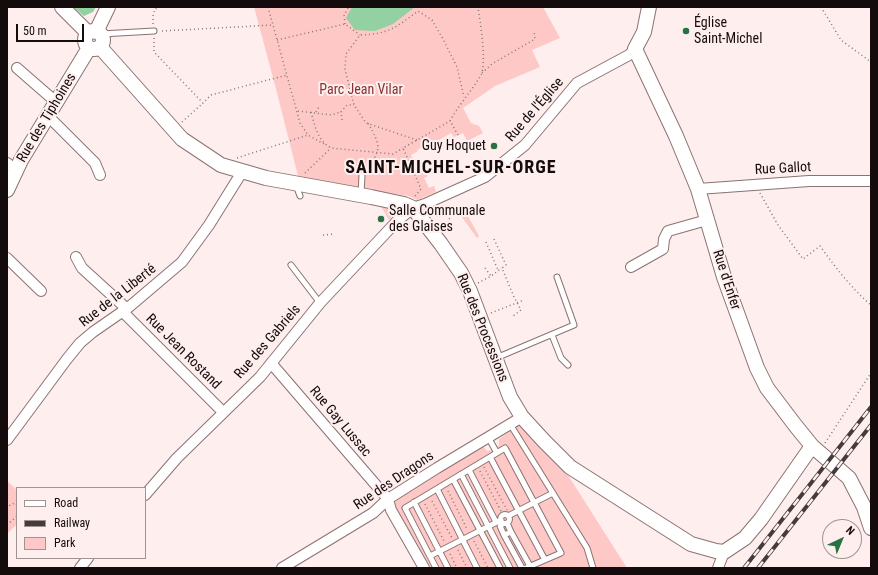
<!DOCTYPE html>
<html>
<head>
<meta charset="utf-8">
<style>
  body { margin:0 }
  #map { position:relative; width:878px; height:575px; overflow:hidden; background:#feeeed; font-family:"Roboto Condensed",sans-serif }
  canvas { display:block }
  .frame { position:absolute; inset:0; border:8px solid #140c0c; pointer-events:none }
  .legend { position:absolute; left:16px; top:487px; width:130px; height:72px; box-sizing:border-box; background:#feeeed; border:1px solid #a09493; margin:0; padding:5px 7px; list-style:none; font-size:12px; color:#140c0c }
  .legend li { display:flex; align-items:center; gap:8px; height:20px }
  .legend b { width:20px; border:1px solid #a09493 }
  .north { position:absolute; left:822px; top:519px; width:40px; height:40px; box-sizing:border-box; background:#feeeed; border:1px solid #a09493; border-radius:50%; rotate:44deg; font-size:11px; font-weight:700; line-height:16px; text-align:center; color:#140c0c }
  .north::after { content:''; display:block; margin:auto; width:14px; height:18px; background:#267342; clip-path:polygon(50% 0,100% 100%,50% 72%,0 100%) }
  .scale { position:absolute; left:16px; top:24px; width:68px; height:18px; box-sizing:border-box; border:2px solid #140c0c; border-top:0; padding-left:5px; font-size:12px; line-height:14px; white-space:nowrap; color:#140c0c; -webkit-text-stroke:3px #feeeed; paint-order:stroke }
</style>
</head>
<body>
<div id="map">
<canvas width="878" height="575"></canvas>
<div class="frame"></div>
<ul class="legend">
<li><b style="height:5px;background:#fff"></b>Road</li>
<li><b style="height:5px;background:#453b3b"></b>Railway</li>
<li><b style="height:11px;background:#fec8c6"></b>Park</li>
</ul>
<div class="north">N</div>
<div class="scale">50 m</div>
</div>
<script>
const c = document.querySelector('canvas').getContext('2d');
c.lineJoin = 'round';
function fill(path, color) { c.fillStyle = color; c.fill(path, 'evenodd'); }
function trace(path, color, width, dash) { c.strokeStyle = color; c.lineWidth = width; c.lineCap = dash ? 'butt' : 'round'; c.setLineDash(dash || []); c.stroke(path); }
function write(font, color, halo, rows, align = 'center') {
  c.font = font + ' "Roboto Condensed",sans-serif'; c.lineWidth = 4; c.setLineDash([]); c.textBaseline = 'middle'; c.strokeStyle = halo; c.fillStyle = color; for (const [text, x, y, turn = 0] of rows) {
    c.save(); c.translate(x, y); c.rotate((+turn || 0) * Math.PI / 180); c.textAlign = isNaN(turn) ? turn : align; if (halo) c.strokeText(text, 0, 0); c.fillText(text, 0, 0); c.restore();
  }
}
const green = new Path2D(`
  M254,7H543L560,38L532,50L540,67L495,86L463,108L471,123L479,126L483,133L467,141L463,133L454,137L451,133L425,148L424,146L417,150L418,151L411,155L414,161L419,158L428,176L424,178L429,188L434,186L436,192L417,200L409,196L299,180L275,85Z
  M379,203L394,207L396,213L389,220Z
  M464,209L479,236L477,238L459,213Z
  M521,424L564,469L627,568H431L393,503L435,474L483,446L487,451L492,450L499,445V439Z
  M7,481L17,490V524L7,534Z`);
const water = new Path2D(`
  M73,7H96L93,12L84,16Z
  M352,7H415L393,24L375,31L355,30L346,18Z`);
const path = new Path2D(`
  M268,7L300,123L308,135L324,144
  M821,7L841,40L871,62
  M153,24V16L155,9L160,7
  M345,24L344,15L349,7
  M162,31L273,25
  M154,38V52L203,103L211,95L287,75
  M277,40L345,24L360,35
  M482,73L492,64L535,39L534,31
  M298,111L331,115L341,112
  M311,112C315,127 318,141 331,148L393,154L403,148
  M316,112L319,107
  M342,120L341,112L347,105H354
  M182,122L203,103
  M458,135L450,121C459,104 472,91 481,75C487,63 480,21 478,7
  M417,140L366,123L354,105L345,69L346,54L360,35C389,34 395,28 418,11L432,20L443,39L457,67L464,97
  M458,148H459
  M237,158L308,135
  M366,171C382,148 381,147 368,123
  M305,173L331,148
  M760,193L778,225L803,259L820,246C836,268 851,288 871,305
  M415,196L421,189L403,148L450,121
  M449,219L463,208
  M323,235L335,234
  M494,239L506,265L502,268L514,297L521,310L513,316
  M486,242L498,270
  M485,268L491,276
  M478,283L491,276L502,268
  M491,313L524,300
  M825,443L871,373
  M484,467L507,510
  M480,471L502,513
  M448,491L467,529
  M432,501L452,538
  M425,504L444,541
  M7,509L10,505L15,503L17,505
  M7,525L17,516
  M474,541L488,568
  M458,550L467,568
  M450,554L457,568`);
const lane = new Path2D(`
  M101,34L154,31
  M296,185L300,196
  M361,194L362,175
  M291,265L320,303
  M552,335L561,358L568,365
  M496,358L574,325L557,277
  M510,424L587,548L593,568
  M488,437L497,453
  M490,457L545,560
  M469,470L496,522
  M461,474L510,568
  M453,479L500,568
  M437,489L477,568
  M414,502L448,568
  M500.5 519a4.5 4.5 0 1 1 9 0a4.5 4.5 0 1 1-9 0Z
  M508,516L553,493
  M503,524L500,526L504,535L511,532L507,523
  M511,532L530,566
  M504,535L522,568
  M430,556L501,520
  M436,568L405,508L505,448L561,553L526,568`);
const street = new Path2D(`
  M17,68L56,102
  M48,116L95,163L100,175
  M7,163L16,170
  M698,189L809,181H871
  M76,257L82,268L127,309
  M7,258L41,291
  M631,267L663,249L664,239L668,231L707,220
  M123,312L223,412
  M271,363L388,499L391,510L424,568
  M7,440L67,359L80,343L93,332L129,307L182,262L209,225L242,172
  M145,495L177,458L260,377L320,303L398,220L413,208L425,204L485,177L525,145L577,83L629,55L635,49
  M80,568L88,558
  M282,568L373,513L388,499L437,468L522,417
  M718,568L724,552`);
const secondary = new Path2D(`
  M62,7L88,33
  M649,7L644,32L635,49L676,136L698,189L724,277L757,368L767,388L795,425L812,446L849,478L864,507L871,528
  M85 40a9 9 0 1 1 18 0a9 9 0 1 1-18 0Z
  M96,32L108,7
  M100,47L182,139L221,165L266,178L371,197L404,204L413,208L441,244L461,273L470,291L510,397L522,417L544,441L570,467L691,544L716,551L724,552L745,538L761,519L812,446
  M7,190L21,160L89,48`);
const rail = new Path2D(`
  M744,568L871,407
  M758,568L871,425`);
const markers = [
  [686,31,4,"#267342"],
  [494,146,4,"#267342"],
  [381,219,4,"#267342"]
];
const poiNames = [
  ["Église",694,23],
  ["Saint-Michel",694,39],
  ["Guy Hoquet",486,146,"right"],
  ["Salle Communale",389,211],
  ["des Glaises",389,227]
];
const parkNames = [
  ["Parc Jean Vilar",361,90]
];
const streetNames = [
  ["Rue de l'Église",535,110,-49],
  ["Rue des Tiphoines",47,118,-59],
  ["Rue Gallot",783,169,-3],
  ["Rue d'Enfer",726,280,72],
  ["Rue de la Liberté",118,296,-38],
  ["Rue des Processions",482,328,68],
  ["Rue des Gabriels",268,342,-49],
  ["Rue Jean Rostand",183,352,45],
  ["Rue Gay Lussac",340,422,50],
  ["Rue des Dragons",394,481,-34]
];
const districtNames = [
  ["SAINT-MICHEL-SUR-ORGE",451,168]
];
fill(green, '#fec8c6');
fill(water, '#93d1a3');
trace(lane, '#8a7371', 7);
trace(street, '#8a7371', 12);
trace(secondary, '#8a7371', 16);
trace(path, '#857978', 1.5, [1, 3]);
trace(lane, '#fff', 5);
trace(street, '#fff', 10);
trace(secondary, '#fff', 14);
trace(rail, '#453b3b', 4);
trace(rail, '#feeeed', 2.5, [8]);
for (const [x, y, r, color] of markers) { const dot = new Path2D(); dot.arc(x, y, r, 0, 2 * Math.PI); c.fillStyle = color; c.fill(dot); trace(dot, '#feeeed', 1.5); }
write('14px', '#140c0c', '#feeeed', poiNames, 'left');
write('14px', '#893133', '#feeeed', parkNames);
write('14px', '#140c0c', '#feeeed', streetNames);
c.letterSpacing = '1px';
write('bold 18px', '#140c0c', '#feeeed', districtNames);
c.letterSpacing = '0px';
</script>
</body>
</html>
